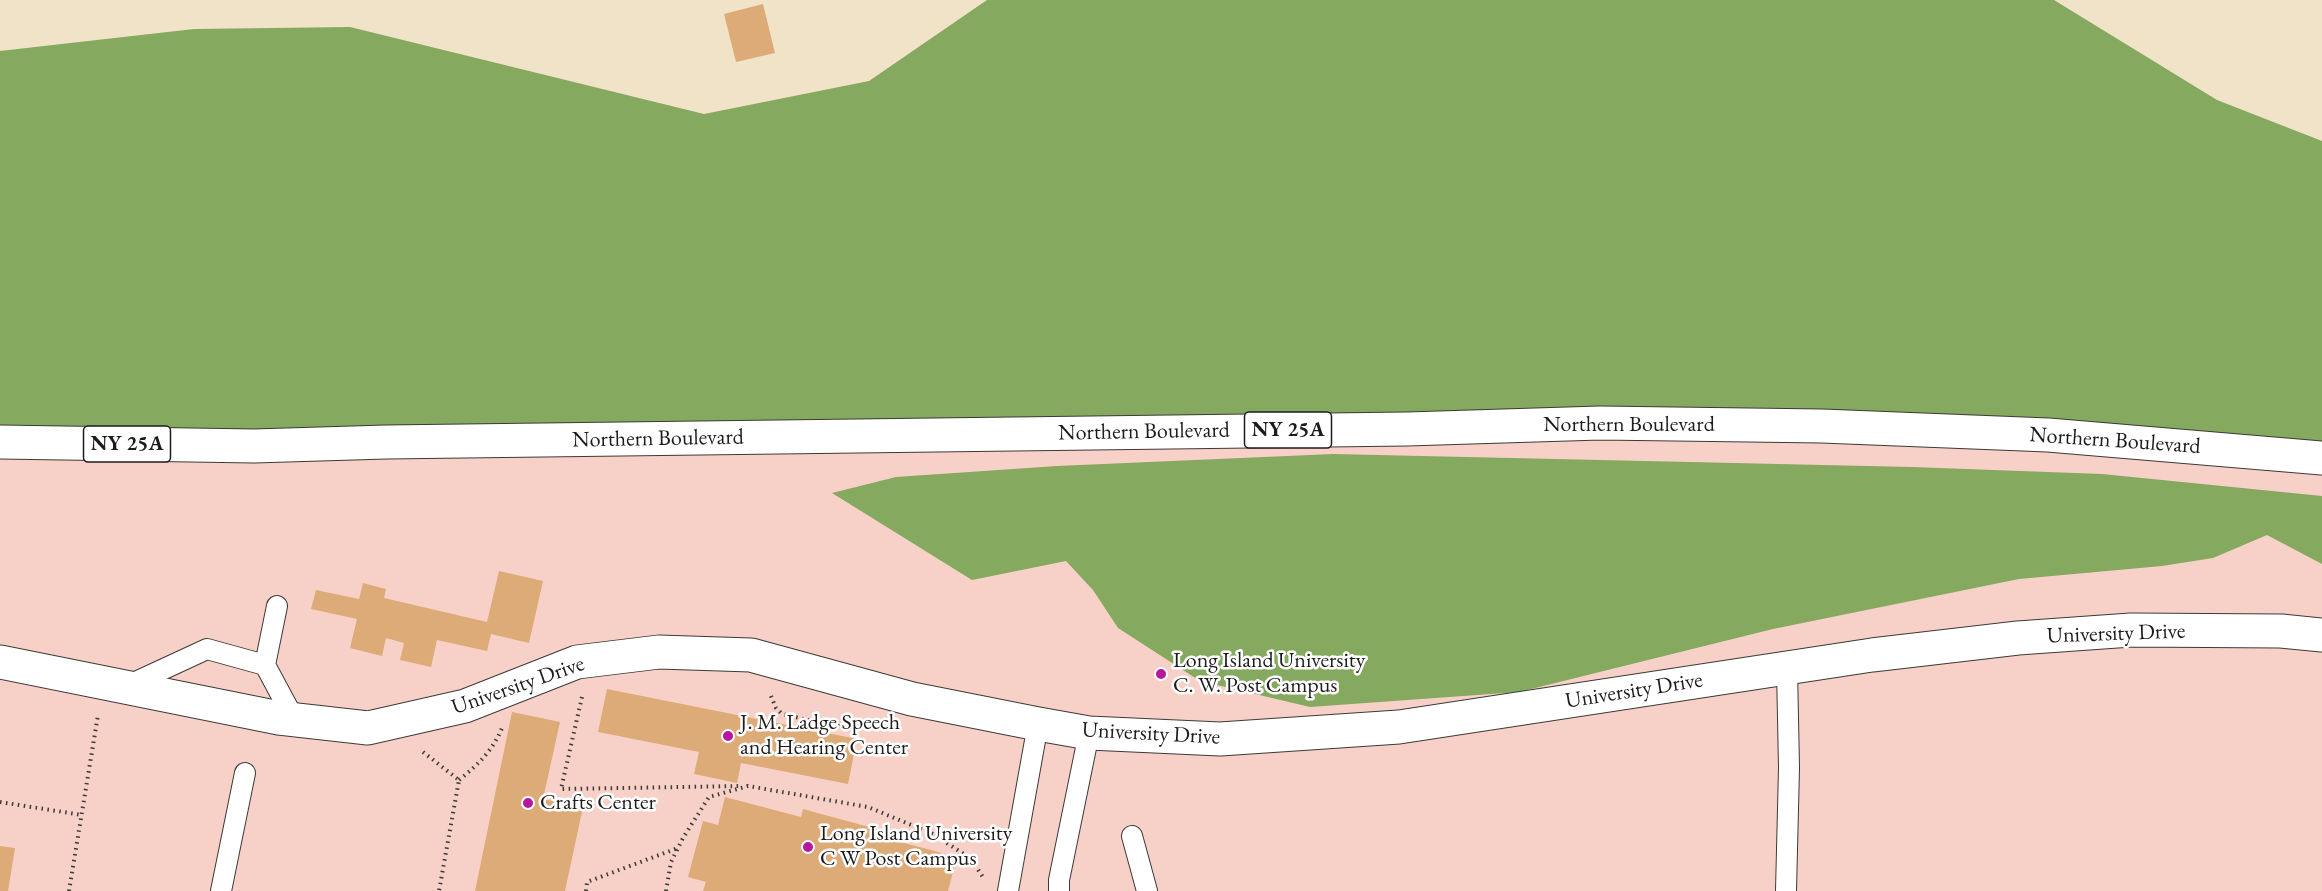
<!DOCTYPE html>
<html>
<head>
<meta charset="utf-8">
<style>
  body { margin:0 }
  canvas { display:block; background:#f1e3c7 }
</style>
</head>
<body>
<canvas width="2322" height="891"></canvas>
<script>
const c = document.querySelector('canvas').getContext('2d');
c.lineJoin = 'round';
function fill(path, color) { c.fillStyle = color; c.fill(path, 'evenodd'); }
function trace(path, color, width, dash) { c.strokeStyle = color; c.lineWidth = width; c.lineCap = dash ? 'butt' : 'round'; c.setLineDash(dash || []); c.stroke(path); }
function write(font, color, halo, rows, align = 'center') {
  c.font = font + ' "EB Garamond",serif'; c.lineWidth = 5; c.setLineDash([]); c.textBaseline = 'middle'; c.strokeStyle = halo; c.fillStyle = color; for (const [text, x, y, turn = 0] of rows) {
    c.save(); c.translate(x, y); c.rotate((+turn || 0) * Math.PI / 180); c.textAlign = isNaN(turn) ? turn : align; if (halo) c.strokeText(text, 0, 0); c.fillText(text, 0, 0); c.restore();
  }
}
const built = new Path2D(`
  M1407,429L2322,458V891H0V442Z`);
const forest = new Path2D(`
  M987,0H2054L2217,100L2322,141V458L2048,435L0,442V51L194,29L350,27L704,114L869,81Z
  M1333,454L1912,467L2102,474L2322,496V564L2267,535L2213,558L2162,566L2019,579L1773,629L1519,692L1310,707L1200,681L1118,628L1093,590L1066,561L972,580L832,493L896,477L1057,466Z`);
const building = new Path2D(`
  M763,4L775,53L736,62L724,14Z
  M499,571L543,581L529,643L491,634L487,651L437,640L431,667L400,660L404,643L386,638L382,656L350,648L357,619L311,609L316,590L359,599L363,583L386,589L384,598L487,622Z
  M607,689L857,739L848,784L741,763L737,783L694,774L699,752L598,732Z
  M512,712L560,722L543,799L583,807L565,891H475Z
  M725,797L801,817L803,809L884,831L882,837L957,857L948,891H703L706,882L688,877L703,821L718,825Z
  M0,846L15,848L8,891H0Z`);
const path = new Path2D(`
  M771,696L776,708L782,714L830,725L838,724L847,715
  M582,697L561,789L742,786
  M423,752L459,780L439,891
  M459,780C478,765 493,750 502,728
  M0,802L82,815
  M69,891L98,715
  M586,891L587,882L678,848
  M666,891L671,862L683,838L709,797L748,786L868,807L933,834L970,858L983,877`);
const lane = new Path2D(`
  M265,665L277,606
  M127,686L207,649L265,665L294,719
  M1132,836L1147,891
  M221,891L245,773
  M1008,891L1038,724
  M1059,891V880L1089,733
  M1786,891L1789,768L1787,668`);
const street = new Path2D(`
  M0,662L279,718L368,728L465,706L577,662L659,652L751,655L912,699L1038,724L1089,733L1220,739L1399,727L1872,655L2018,638L2131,630L2281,631L2322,635`);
const primary = new Path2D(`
  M0,442L254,446L386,442L1407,429L1600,423L1822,426L2048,435L2322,458`);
const markers = [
  [1161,674,6,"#b5179e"],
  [728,736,6,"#b5179e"],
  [528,803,6,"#b5179e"],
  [808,847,6,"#b5179e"]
];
const shields = [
  [1288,430,87],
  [127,444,87]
];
const shieldNames = [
  ["NY 25A",1288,430],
  ["NY 25A",127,444]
];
const streetNames = [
  ["Northern Boulevard",1629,425],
  ["Northern Boulevard",1144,432,-1],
  ["Northern Boulevard",658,439,-1],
  ["Northern Boulevard",2115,441,4],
  ["University Drive",2116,634,-2],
  ["University Drive",518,686,-19],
  ["University Drive",1634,691,-9],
  ["University Drive",1151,734,3]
];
const poiNames = [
  ["Long Island University",1173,661],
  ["C. W. Post Campus",1173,686],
  ["J. M. Ladge Speech",740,723],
  ["and Hearing Center",740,748],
  ["Crafts Center",540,803],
  ["Long Island University",820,834],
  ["C W Post Campus",820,859]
];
fill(built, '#f7d1c7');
fill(forest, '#84a95f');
fill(building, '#ddab77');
trace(lane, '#3c3a36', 22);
trace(street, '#3c3a36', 35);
trace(primary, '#3c3a36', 35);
trace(path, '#3c3a36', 4, [1.5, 4.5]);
trace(lane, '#fff', 20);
trace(street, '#fff', 33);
trace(primary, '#fff', 33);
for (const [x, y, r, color] of markers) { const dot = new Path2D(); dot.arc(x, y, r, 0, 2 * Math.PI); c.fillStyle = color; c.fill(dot); trace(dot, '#fff', 2); }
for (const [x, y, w] of shields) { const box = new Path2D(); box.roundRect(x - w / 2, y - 18, w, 36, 4.5); c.fillStyle = '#fff'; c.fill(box); trace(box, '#1c1c1c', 1.5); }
write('bold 21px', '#1c1c1c', null, shieldNames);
write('22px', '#1c1c1c', '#fff', streetNames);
write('22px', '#1c1c1c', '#fff', poiNames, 'left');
</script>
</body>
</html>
